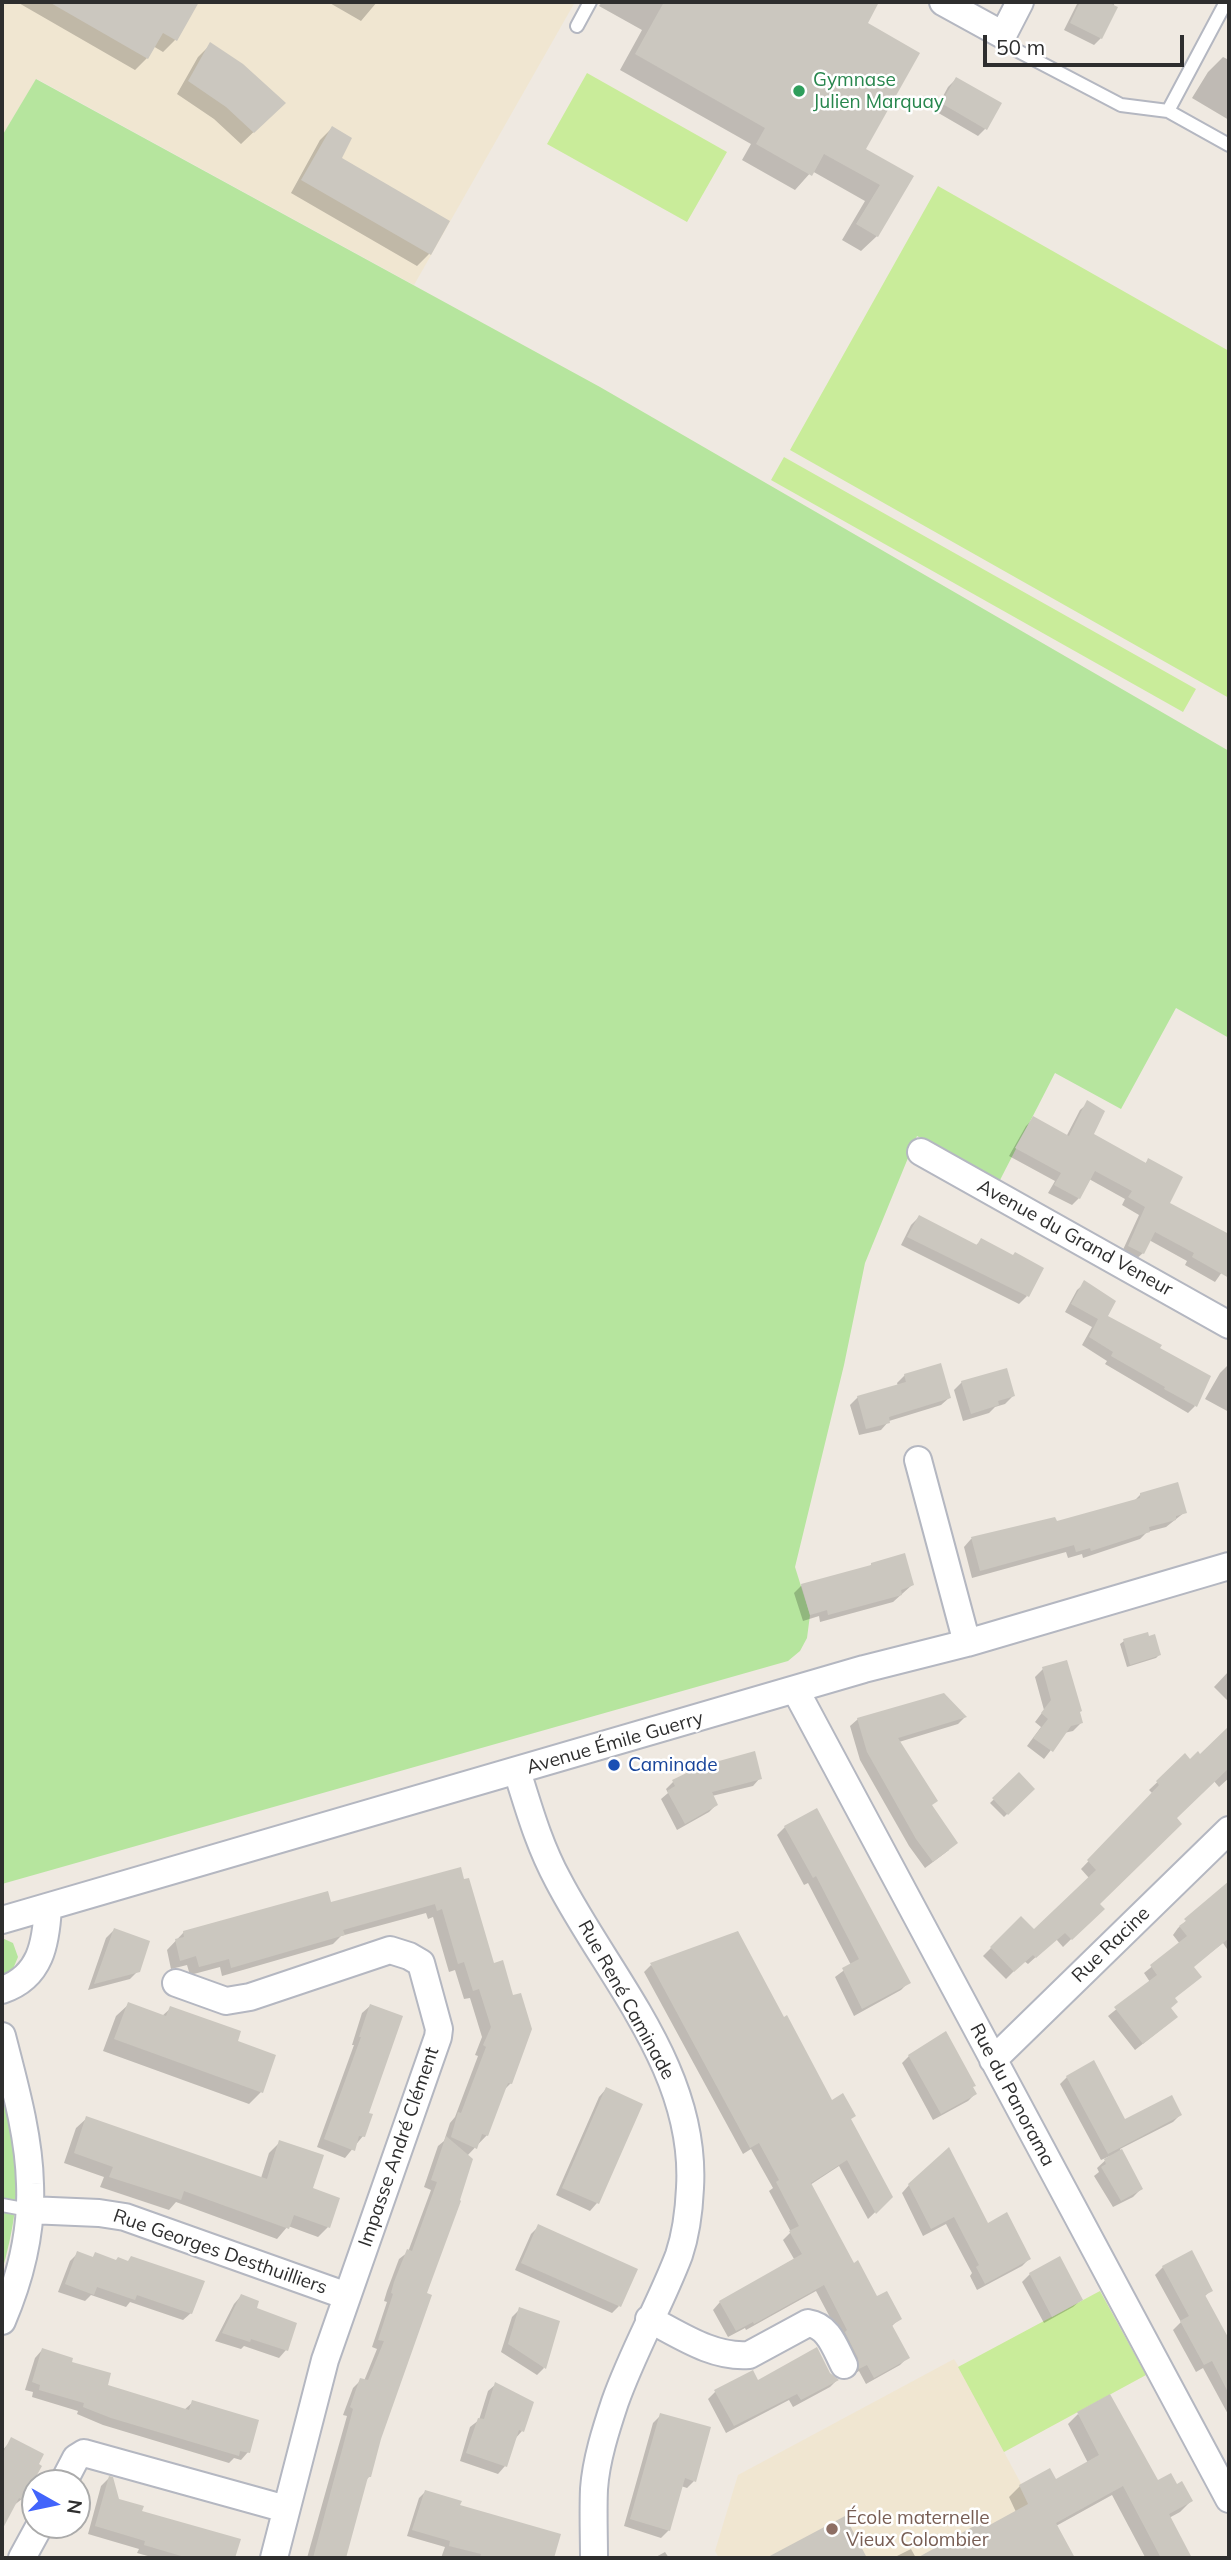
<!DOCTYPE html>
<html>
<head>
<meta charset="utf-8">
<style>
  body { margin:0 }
  #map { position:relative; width:1231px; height:2560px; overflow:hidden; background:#efe9e1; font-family:Mulish,sans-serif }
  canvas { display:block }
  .frame { position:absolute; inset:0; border:4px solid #2e2e2e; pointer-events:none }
  .north { position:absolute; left:21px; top:2469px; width:70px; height:70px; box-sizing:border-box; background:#fff; border:2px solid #ababab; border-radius:50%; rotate:99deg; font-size:19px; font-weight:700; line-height:28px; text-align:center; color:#2e2e2e }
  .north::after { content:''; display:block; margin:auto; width:24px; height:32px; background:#4264fb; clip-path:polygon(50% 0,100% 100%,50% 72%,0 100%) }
  .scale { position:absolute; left:983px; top:35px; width:201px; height:32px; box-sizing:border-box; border:4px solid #2e2e2e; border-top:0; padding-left:9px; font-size:21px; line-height:24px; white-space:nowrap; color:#2e2e2e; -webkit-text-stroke:5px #fff; paint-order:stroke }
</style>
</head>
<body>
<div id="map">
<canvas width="1231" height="2560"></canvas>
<div class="frame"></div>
<div class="north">N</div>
<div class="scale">50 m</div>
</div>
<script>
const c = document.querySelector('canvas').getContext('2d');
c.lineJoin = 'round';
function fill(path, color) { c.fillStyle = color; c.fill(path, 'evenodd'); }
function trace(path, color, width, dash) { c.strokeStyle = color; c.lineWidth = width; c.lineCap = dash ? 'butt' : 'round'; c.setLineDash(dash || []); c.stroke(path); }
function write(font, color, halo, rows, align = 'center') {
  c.font = font + ' Mulish,sans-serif'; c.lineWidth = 5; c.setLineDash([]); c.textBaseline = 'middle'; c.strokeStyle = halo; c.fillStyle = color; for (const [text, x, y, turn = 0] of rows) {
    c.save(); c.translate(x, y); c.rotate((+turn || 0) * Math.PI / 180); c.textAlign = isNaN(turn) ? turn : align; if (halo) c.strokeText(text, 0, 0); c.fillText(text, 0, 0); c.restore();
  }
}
const education = new Path2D(`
  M2,2H575L414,285L37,79L2,136Z
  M1100,2291L1146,2375L1004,2452L1061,2558H719L715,2551L738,2475L954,2359L959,2367Z`);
const green = new Path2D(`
  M36,79L600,387L1229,751V1038L1176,1008L1121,1109L1055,1073L1000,1180L917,1136L865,1263L844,1365L795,1567L810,1615L807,1638L800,1651L788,1661L2,1884V136Z
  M2,1938L13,1943L18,1957L13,1969L2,1979Z
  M2,2077C6,2102 13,2127 16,2152C20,2192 13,2233 2,2271Z`);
const pitch = new Path2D(`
  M587,73L727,152L687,222L547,144Z
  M938,186L1229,351V698L790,450Z
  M784,457L1196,689L1183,712L771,480Z
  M1100,2291L1146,2375L1004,2452L958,2367Z`);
const shadow = new Path2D(`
  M17,2H186L194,7L175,40L163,52L153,46L147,58L135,70Z
  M328,2H377L361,21Z
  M602,2H792L824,20L863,149L912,177L877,236L861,251L842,240L865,201L812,171L795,190L742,160L751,144L620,70L642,30L599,6Z
  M1078,2H1115L1101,38L1094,45L1064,30Z
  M210,45L284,103L241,144L214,119L177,94L198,57Z
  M1223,57L1229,60V120L1192,98L1208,72Z
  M956,79L986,128L978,136L935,111L948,87Z
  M332,128L340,159L448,222L429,254L417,266L291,193L320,140Z
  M1088,1103L1092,1134L1145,1164L1148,1160L1167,1204L1229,1236V1262L1215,1282L1185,1265L1187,1261L1149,1240L1143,1253L1135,1260L1121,1254L1139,1215L1122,1205L1125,1199L1089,1179L1079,1198L1072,1205L1048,1193L1055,1181L1009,1156L1026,1126L1033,1119L1066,1137L1080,1110Z
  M919,1217L975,1246L982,1240L1027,1296L1019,1304L901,1245L911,1225Z
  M1085,1283L1105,1317L1158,1348L1195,1406L1188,1413L1105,1364L1107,1361L1082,1345L1092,1327L1065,1312L1077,1290Z
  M1228,1365L1229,1366V1412L1205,1399L1220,1373Z
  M905,1375L949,1398L941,1405L889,1421L881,1430L859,1435L850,1405L858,1397L898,1386L897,1383Z
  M962,1382L1013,1396L1005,1404L995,1407L989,1413L963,1421L954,1390Z
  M1141,1494L1185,1512L1166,1527L1147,1532L1140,1539L1083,1558L1082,1554L1068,1558L1066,1552L972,1578L964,1547L971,1539L1054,1519L1056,1523L1133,1502Z
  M872,1564L912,1585L893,1602L820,1622L819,1616L803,1621L794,1593L802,1585L868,1568Z
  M1124,1641L1159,1655L1156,1658L1127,1667L1120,1644Z
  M1043,1669L1078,1713L1081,1723L1073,1731L1064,1733L1044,1759L1027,1746L1041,1727L1035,1722L1044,1710L1035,1677Z
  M1229,1671V1702L1214,1687Z
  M965,1717L958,1724L899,1742L931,1806L949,1850L925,1868L909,1846L860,1760L850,1726L858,1719Z
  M1229,1728V1778L1219,1787L1214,1781L1175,1819L1098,1904L1102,1909L1063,1947L1056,1939L1028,1964L1024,1961L1006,1979L983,1956L1021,1918L1034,1932L1089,1878L1081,1869L1153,1794L1149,1790L1185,1756L1190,1762L1200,1756Z
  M1019,1775L1032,1789L1004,1817L990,1803Z
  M760,1778L753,1786L712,1796L716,1805L709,1812L677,1830L661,1799L668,1793L666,1789L673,1782Z
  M785,1827L909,1982L901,1990L854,2016L835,1977L851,1965L808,1883L804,1885L777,1835Z
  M460,1870L511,2083L503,2091L487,2135L467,2156L379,2439L370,2476L365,2481L345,2558H307L347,2416L343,2415L353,2388L361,2380L364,2381L377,2349L372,2347L387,2302L384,2301L387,2291L399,2259L408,2252L431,2190L424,2187L438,2146L444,2141L450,2123L455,2117L478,2056L475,2055L482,2037L470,1998L464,1999L455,1970L449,1972L433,1917L428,1919L426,1913L341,1936L333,1944L222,1976L220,1967L190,1975L187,1965L171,1969L167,1950L184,1932L330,1904Z
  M1229,1889V1952L1223,1943L1192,1967L1173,1999L1169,2009L1168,2024L1135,2050L1108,2016L1150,1982L1144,1973L1180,1944L1173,1935L1178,1928L1220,1892Z
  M114,1930L138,1971L130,1979L88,1990L106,1938Z
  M651,1965L831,2102L849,2120L891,2197L868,2219L839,2166L810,2185L853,2265L876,2299L899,2319L891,2327L907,2358L900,2365L866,2384L859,2371L852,2375L841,2338L816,2291L746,2330L745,2328L728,2337L713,2310L720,2302L794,2259L783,2240L791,2232L769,2191L773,2188L751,2149L743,2154L644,1972Z
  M129,2004L162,2016L171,2008L235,2042L261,2092L249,2104L103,2051L116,2016Z
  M370,2006L366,2114L363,2136L345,2158L317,2147L354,2045H352L362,2013Z
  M909,2056L972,2088L975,2094L968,2101L933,2120L902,2063Z
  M1067,2077L1124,2121L1180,2115L1173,2122L1120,2149L1141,2189L1133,2197L1113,2207L1094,2176L1099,2172L1097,2168L1110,2156L1101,2160L1060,2084Z
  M606,2089L597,2203L590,2211L556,2195L599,2097Z
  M87,2118L261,2178L269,2153L280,2142L310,2190L328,2227L318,2237L288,2226L277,2239L176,2202L169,2210L100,2187L104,2177L64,2163L76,2128Z
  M909,2185L987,2225L1029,2259L1022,2266L977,2290L970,2276L972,2273L946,2224L923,2236L902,2193Z
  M539,2226L619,2306L612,2313L515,2270L531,2234Z
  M78,2253L91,2259L96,2254L116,2262L191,2313L183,2320L130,2302L126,2307L91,2295L85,2301L58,2292L70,2261Z
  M1163,2267L1211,2290L1204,2297L1229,2342V2416L1203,2368L1196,2372L1173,2330L1181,2322L1155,2275Z
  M1030,2274L1081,2300L1073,2307L1044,2323L1022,2282Z
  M241,2296L286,2350L279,2358L244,2346L241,2349L215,2341L234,2304Z
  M520,2309L544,2368L537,2375L501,2352L512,2317Z
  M42,2350L70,2363L106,2386L184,2410L193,2402L248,2452L241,2460L234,2458L229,2463L103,2425L77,2414L78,2411L32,2397L33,2392L25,2390L35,2358Z
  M829,2374L837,2380L830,2387L793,2407L789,2400L726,2433L708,2399L715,2392L757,2382Z
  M496,2384L522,2431L514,2440L505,2466L498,2474L460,2461L470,2427L479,2420L488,2391Z
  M1078,2414L1157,2482L1176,2486L1191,2501L1180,2512L1169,2518L1191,2558H1143L1145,2557L1112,2495L1056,2526L1067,2548L1057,2558H920L982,2523L986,2529L1016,2512L1009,2497L1020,2486L1055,2481L1088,2463L1068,2424Z
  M661,2415L694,2481L687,2488L681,2486L669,2530L661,2538L624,2526L653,2423Z
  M12,2439L22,2499L13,2506L2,2527V2451Z
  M109,2478L117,2501L140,2512L239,2540L234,2558H155L137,2553L139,2549L88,2534L101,2486Z
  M425,2492L458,2506L559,2535L552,2558H441L445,2547L407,2536L419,2498Z
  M911,2549L916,2558H893Z
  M665,2552L669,2558H654Z`);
const building = new Path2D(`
  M49,2H199L177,41L163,33L148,59Z
  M664,2H879L868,23L920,53L866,149L914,176L878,237L856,224L880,185L824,154L812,176L756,144L765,128L635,54Z
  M1080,2H1107L1118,7L1102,39L1070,23Z
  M210,42L243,64L286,103L254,133L226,107L188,81Z
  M956,77L1002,103L987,130L941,103Z
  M332,126L352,138L342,158L450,221L431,255L301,180Z
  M1087,1100L1105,1111L1094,1134L1146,1163L1148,1158L1183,1177L1170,1203L1229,1234V1278L1192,1257L1194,1253L1155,1232L1144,1254L1128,1246L1145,1207L1128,1197L1132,1191L1095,1171L1080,1199L1054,1185L1061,1173L1015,1148L1033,1116L1069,1136Z
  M919,1215L977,1245L981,1238L1013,1255L1015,1252L1044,1268L1029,1297L907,1237Z
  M1084,1280L1116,1301L1108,1316L1162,1345L1160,1348L1211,1376L1197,1407L1164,1389L1165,1387L1111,1356L1113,1352L1089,1337L1098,1319L1071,1304Z
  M941,1363L951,1398L889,1417L890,1423L866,1429L857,1396L906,1382L904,1374Z
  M1007,1368L1015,1396L998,1401L999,1405L971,1414L961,1381Z
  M1178,1482L1187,1513L1176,1516V1520L1149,1527L1150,1532L1091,1551L1090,1548L1076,1552L1074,1545L980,1571L971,1537L1055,1517L1057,1521L1140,1498V1493Z
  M905,1553L914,1585L901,1590L902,1595L828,1615L827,1610L810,1615L801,1584L871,1565V1563Z
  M1148,1632L1149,1636L1155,1634L1161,1655L1130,1665L1123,1639Z
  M1067,1660L1082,1711L1080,1712L1083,1723L1071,1726L1053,1752L1033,1738L1048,1719L1041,1713L1051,1700L1042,1667Z
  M944,1693L967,1717L898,1738L938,1801L932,1805L958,1843L933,1862L916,1839L867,1752L857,1718Z
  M1229,1726V1768L1177,1818L1182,1824L1100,1904L1105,1909L1072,1940L1065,1933L1036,1958L1033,1955L1014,1972L990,1947L1021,1916L1034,1929L1096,1870L1087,1860L1159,1785L1156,1781L1185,1753L1190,1759L1198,1751L1200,1754Z
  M755,1751L762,1779L712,1792L718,1805L685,1824L667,1791L675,1786L672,1780L701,1766Z
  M1019,1772L1035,1789L1008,1815L992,1798Z
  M817,1808L911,1983L862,2009L842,1968L859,1959L816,1876L813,1878L784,1826Z
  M461,1867L464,1879L469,1878L494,1963L503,1960L513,1995L521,1993L532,2029L512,2084L508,2083L488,2136L482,2134L477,2149L451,2137L458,2112L461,2113L486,2047L483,2045L491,2027L479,1989L473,1991L464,1962L458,1964L442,1909L437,1911L435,1904L343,1930L345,1935L231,1968L229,1959L199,1967L196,1956L180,1961L175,1939L184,1937L183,1931L328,1891L331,1902Z
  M1229,1881V1938L1194,1967L1202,1977L1175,1998L1178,2002L1171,2008L1178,2017L1143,2044L1114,2007L1157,1975L1150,1965L1187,1936L1179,1926L1186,1921L1184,1919Z
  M114,1928L150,1941L140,1972L94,1984Z
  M738,1931L784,2017L787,2015L832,2100L843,2093L856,2116L851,2119L893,2197L876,2214L847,2160L811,2183L854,2263L858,2260L877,2296L887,2291L902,2319L892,2325L910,2358L874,2378L867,2365L859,2369L858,2358L845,2332L847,2330L824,2285L754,2324L753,2322L736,2331L719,2301L802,2254L789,2231L799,2226L776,2182L779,2180L759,2143L750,2148L650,1963Z
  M128,2002L166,2016L170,2006L241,2031L238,2041L276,2055L263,2093L114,2039Z
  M370,2004L403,2016L369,2113L373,2114L366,2134L365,2137L359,2136L355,2151L324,2139L361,2037H359Z
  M946,2031L976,2086L973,2087L977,2094L941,2114L908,2055Z
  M1094,2060L1125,2119L1172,2095L1182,2115L1108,2154L1066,2076Z
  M606,2087L643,2104L599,2204L562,2188Z
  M86,2116L267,2179L279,2140L324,2155L313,2188L340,2198L330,2228L294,2215L289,2229L184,2191L181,2200L109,2177L113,2167L74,2153Z
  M446,2136L473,2159L460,2200L461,2201L427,2293L432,2295L381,2439L371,2477H368L346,2558H313L353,2409L350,2407L360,2378L368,2380L384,2341L378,2340L393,2294L391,2293L394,2282L407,2249L412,2251L437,2182L431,2180Z
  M949,2147L988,2223L1007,2212L1031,2259L985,2284L976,2267L979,2265L954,2217L931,2229L908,2184Z
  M1122,2149L1143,2189L1121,2201L1101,2167L1106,2164L1104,2159Z
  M538,2224L638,2269L621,2307L521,2263Z
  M1192,2250L1213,2291L1205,2295L1229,2339V2394L1212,2361L1204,2365L1180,2321L1189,2316L1162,2266Z
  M77,2251L93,2257L95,2252L116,2260L118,2257L128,2261L131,2256L205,2281L192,2314L137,2295L135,2300L97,2287L94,2295L65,2284Z
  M1060,2256L1083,2300L1052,2317L1029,2273Z
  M241,2294L259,2301L257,2308L297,2323L288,2351L251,2339L250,2342L222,2333Z
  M519,2307L560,2321L546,2369L508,2344Z
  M817,2347L830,2373L839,2380L801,2400L797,2394L734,2426L714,2390L753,2370L758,2380Z
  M42,2348L73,2358L72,2362L111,2373L108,2385L189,2410L192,2400L259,2420L250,2453L240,2451L239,2456L111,2418L83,2407L84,2403L39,2390L40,2385L32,2382Z
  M495,2382L534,2402L524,2432L519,2430L507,2467L466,2453L478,2418L484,2419Z
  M1110,2394L1158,2480L1171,2473L1177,2484L1182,2481L1193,2501L1169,2514L1192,2558H1161L1123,2486L1056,2523L1075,2558H917L983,2521L986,2527L1028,2504L1019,2485L1050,2468L1056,2479L1099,2455L1077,2412Z
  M660,2413L711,2427L696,2482L685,2478L670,2531L630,2519Z
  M11,2437L44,2454L39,2464L42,2466L23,2500L19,2498L2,2530V2455Z
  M109,2476L113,2477L119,2499L144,2506L142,2511L241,2539L235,2558H188L144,2545L145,2541L95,2526Z
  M425,2490L462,2501L460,2505L561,2534L554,2558H480L481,2554L449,2546L450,2541L412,2530Z
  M845,2516L867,2558H766Z`);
const lane = new Path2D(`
  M577,26L590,2
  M1003,35L1016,50L1121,105L1168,111L1226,2
  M1168,111L1229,145
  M2,2205L29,2210`);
const street = new Path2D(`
  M943,2L1003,35L1020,2
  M921,1152L1229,1325
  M918,1460L967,1643
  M796,1691L1229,2499
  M517,1771C529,1809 539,1845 558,1880C609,1978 697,2070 690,2188C689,2210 686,2234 679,2255C660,2305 633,2351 615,2402C606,2429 596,2460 594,2489C593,2512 594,2535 594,2558
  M2,1920L864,1669L967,1643L1229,1566
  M176,1983L226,2001L250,1997L390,1950L409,1956L421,1963L439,2029L438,2037L325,2360L274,2558
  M2,1990C41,1977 46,1943 48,1907
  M2,2036C14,2083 29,2135 30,2184C32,2231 20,2279 2,2321
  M993,2060L1229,1830
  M29,2210L99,2213L125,2217L347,2296
  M649,2319C680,2335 713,2358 749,2355L808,2323C829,2326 835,2348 844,2365
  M63,2483L76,2458L84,2453L286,2509
  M22,2558L40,2525`);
const markers = [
  [799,91,7,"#2e9e5b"],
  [614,1765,7,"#1a4fb4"],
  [832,2529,7,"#8d6e63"]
];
const leisureNames = [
  ["Gymnase",813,80],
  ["Julien Marquay",813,102]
];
const streetNames = [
  ["Avenue du Grand Veneur",1075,1238,29],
  ["Avenue Émile Guerry",615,1743,-16],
  ["Rue Racine",1111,1945,-44],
  ["Rue René Caminade",626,2000,61],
  ["Rue du Panorama",1012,2095,62],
  ["Impasse André Clément",399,2147,-71],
  ["Rue Georges Desthuilliers",220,2252,19]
];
const transitNames = [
  ["Caminade",628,1765]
];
const educationNames = [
  ["École maternelle",846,2518],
  ["Vieux Colombier",846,2540]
];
fill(education, '#f0e6d1');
fill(green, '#b6e59e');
fill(pitch, '#c9ec9a');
fill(shadow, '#0003');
fill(building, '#cbc7bf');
trace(lane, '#b4b7c1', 16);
trace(street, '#b4b7c1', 30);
trace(lane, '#fff', 12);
trace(street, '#fff', 26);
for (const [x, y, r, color] of markers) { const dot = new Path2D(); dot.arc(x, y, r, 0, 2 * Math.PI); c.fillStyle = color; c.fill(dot); trace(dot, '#fff', 2.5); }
write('19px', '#27864d', '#fff', leisureNames, 'left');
write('19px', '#2e2e2e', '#fff', streetNames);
write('19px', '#164399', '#fff', transitNames, 'left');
write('19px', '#785e54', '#fff', educationNames, 'left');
</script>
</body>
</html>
